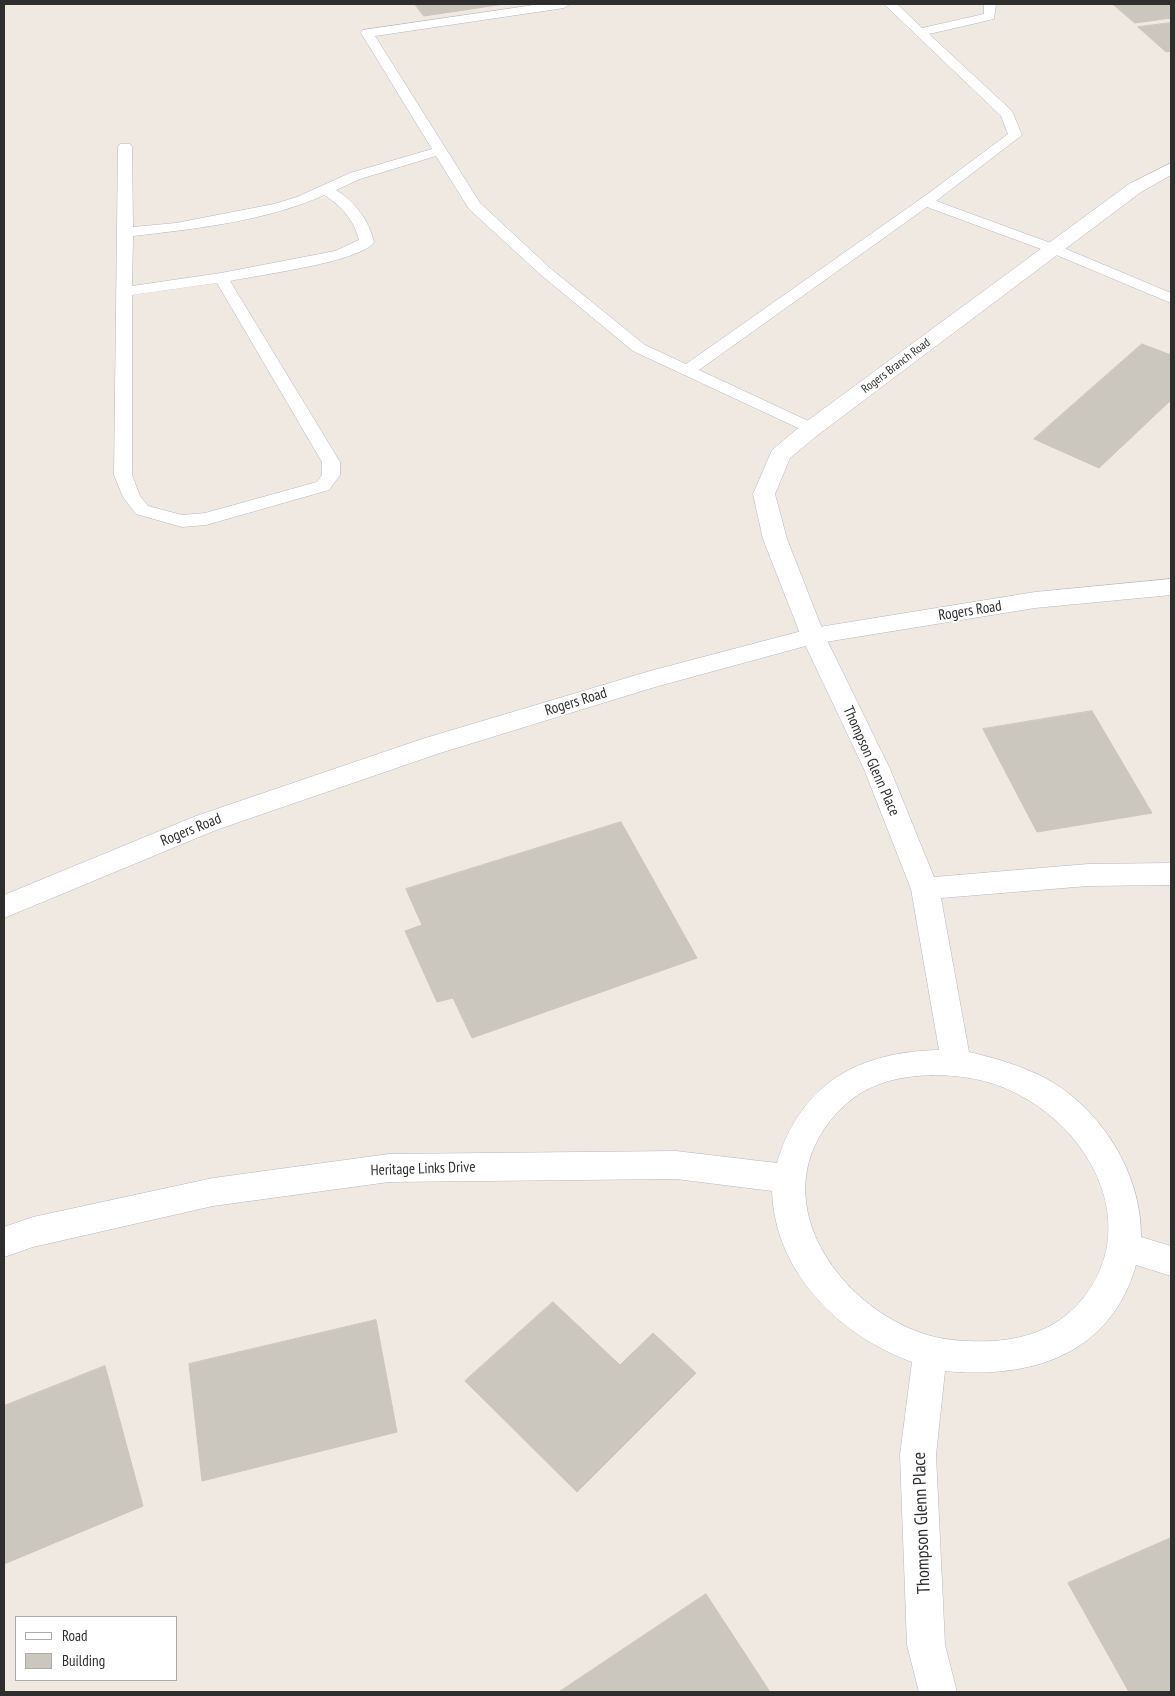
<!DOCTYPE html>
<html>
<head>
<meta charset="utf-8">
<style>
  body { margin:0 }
  #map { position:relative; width:1175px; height:1696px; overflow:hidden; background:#efe9e1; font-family:"PT Sans Narrow",sans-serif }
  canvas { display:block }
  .frame { position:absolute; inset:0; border:5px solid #2e2e2e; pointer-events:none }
  .legend { position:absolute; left:15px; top:1616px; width:162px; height:65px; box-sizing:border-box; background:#fff; border:1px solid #ababab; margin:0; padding:6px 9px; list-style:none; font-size:15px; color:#2e2e2e }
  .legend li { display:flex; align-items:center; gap:10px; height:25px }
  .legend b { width:25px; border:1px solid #ababab }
</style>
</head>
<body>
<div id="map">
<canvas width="1175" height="1696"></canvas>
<div class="frame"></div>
<ul class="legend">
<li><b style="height:6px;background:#fff"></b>Road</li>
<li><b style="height:14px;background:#cbc7bf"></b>Building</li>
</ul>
</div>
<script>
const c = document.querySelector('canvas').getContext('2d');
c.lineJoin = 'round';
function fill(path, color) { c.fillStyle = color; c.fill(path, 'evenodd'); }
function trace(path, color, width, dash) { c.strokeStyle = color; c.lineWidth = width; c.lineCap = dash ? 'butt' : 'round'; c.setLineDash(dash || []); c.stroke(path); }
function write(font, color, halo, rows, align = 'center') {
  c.font = font + ' "PT Sans Narrow",sans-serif'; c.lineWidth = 4; c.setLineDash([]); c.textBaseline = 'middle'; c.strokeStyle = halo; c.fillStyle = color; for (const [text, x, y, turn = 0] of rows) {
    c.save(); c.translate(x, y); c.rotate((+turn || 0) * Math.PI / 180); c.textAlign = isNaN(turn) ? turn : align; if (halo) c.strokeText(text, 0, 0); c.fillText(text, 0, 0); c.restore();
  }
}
const building = new Path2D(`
  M415,4H504L424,16Z
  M1113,4H1171V18L1135,23Z
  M1171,23V51L1166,52L1138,27Z
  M1142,344L1171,355V400L1099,468L1034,439Z
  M1092,711L1152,813L1037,832L983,729Z
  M621,822L697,958L472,1038L453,998L437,1002L405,931L422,925L406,889Z
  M553,1302L620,1365L653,1333L696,1373L577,1492L465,1381Z
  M376,1320L397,1432L202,1481L189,1364Z
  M105,1366L143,1506L4,1564V1406Z
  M1171,1538V1692H1129L1068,1583Z
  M706,1594L770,1692H559Z`);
const lane = new Path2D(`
  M541,4H570L564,8L375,36L480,203L551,269L645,345L686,364L929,193L1008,134L1001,116L884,4H897L922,28L984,14V4H996L994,19L929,34L1012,111L1022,135L936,201L1059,246L1171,293V303L1049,252L927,207L699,370L817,425L819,429L817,433L811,434L633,351L541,275L469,209L436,156L360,179L336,190C355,202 369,220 374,242C361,262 258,275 230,281L340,462V475L329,490L206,525L182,527L136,514L123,497L114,475L118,147L120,144H130L132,147L133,227L176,223L274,204L297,197L350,173L432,149L361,33L363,30ZM324,195C342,206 354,220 359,240L335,251L221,273L132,286L133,236C195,229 267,221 324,195ZM217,283L322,462V475L317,482L205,513L182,515L148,506L140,496L132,475V295Z`);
const street = new Path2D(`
  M1171,163V175L1141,192L819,434L790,458L775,494L787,539L825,636L890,769L934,877L1088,864L1171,863V885L1088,886L941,898L969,1052C995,1058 1022,1066 1045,1078C1101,1108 1142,1174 1141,1237L1171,1246V1276L1136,1265C1110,1356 1030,1379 945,1371L936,1455L945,1645L957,1692H919L907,1645L900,1455L912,1362C839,1335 775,1273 772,1191L676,1179L389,1182L213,1206L33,1247L4,1257V1227L33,1217L213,1178L389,1154L676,1151L777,1163C801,1083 858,1052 939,1050L911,889L864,769L801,636L763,539L753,494L772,450L803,424L1129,184ZM932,1075C964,1075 996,1081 1023,1097C1094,1136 1139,1227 1084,1297C1061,1326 1031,1338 994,1341C974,1342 950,1341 931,1336C844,1312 763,1205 830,1121C858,1086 889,1077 932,1075Z`);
const secondary = new Path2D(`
  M1171,579V595L1035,608L813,644L655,687L440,753L216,830L4,918V895L196,816L422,739L650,671L813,628L1035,592Z`);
const farStreetnames = [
  ["Rogers Branch Road",896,366,-37]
];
const streetNames = [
  ["Rogers Road",970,611,-9],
  ["Rogers Road",576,702,-17],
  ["Thompson Glenn Place",871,761,66],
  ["Rogers Road",191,830,-22],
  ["Heritage Links Drive",423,1169,-2]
];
const nearStreetnames = [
  ["Thompson Glenn Place",922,1523,-92]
];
fill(building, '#cbc7bf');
trace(building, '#cbc5ba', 1);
trace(lane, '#b4b7c1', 1);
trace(street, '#b4b7c1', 1);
trace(secondary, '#b4b7c1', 1);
fill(lane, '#fff');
fill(street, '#fff');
fill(secondary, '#fff');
write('12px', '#2e2e2e', '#fff', farStreetnames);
write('15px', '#2e2e2e', '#fff', streetNames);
write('18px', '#2e2e2e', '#fff', nearStreetnames);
</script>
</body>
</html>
